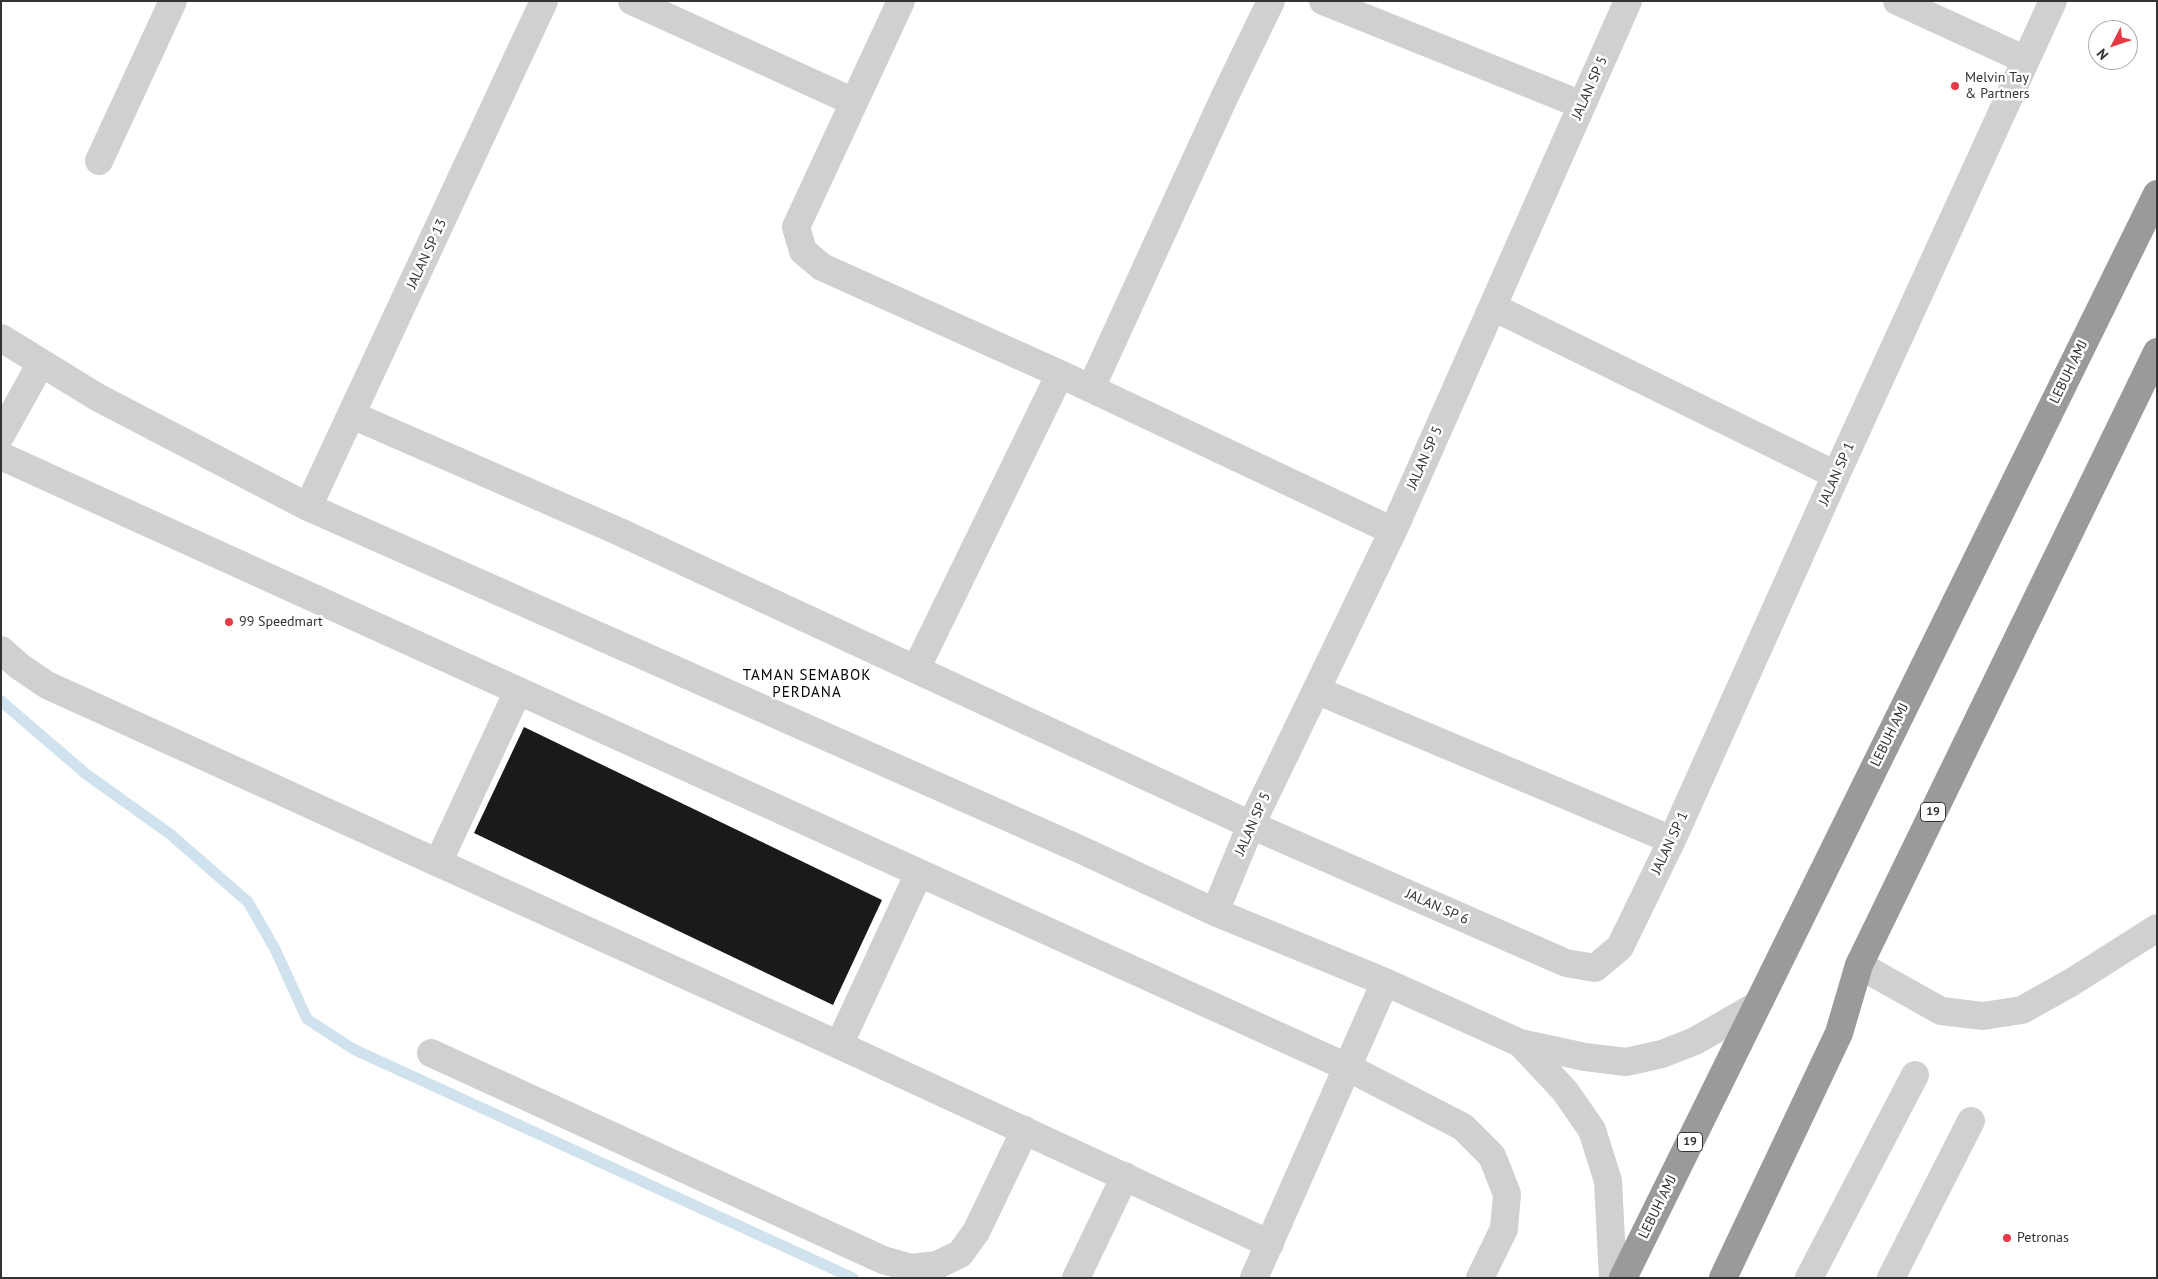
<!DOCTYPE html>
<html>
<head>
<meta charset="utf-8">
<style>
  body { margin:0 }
  #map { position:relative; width:2158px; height:1279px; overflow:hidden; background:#fff; font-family:"PT Sans",sans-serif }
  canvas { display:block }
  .frame { position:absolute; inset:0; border:2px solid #333; pointer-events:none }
  .north { position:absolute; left:2088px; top:20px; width:50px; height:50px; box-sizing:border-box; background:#fff; border:1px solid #adadad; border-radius:50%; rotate:229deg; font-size:14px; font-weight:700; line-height:20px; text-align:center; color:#333 }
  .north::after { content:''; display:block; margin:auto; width:18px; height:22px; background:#e63946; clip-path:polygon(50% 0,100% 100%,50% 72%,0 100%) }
</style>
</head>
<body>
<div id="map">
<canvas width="2158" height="1279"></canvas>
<div class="frame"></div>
<div class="north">N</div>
</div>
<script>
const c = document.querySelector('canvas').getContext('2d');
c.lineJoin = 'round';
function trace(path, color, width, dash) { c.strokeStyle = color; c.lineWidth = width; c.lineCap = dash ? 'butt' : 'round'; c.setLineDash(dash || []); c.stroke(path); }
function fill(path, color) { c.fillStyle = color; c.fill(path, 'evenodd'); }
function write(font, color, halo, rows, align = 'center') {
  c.font = font + ' "PT Sans",sans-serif'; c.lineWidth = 5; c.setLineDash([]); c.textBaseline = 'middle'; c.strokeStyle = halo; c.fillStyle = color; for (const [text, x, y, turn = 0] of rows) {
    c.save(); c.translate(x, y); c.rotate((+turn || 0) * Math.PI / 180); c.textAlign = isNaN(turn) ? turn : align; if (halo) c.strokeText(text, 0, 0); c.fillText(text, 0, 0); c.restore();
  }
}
const stream = new Path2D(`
  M1,701L86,774L170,834L248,902L275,949L307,1019L353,1049L853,1278`);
const building = new Path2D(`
  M524,727L882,900L833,1005L474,833Z`);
const minor = new Path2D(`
  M632,1L854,102
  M901,1L796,227L803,251L822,267L1060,374L1393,531
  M1323,1L1582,105
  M1897,1L2026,60
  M99,161L173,1
  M1493,307L1836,475
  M1,338L97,397L308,507L1077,848L1215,912L1385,982L1520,1043L1585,1057L1626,1062L1662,1054L1695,1041L1756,1006
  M1091,388L1224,98L1271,1
  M352,415L620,532L1251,825L1566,963L1595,968L1620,947L1672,840L1836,475L2053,1
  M1,435L41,363
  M1,456L1349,1068L1463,1127L1492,1156L1507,1194L1504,1229L1480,1278
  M308,507L544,1
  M1,650L19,666L47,685L839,1045L1270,1244
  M916,669L1060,374
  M1316,690L1672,840
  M438,863L518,691
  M1215,912L1251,825L1393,531L1628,1
  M1859,965L1941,1011L1983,1016L2022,1010L2072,982L2157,928
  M1520,1043L1565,1091L1592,1130L1608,1181L1613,1278
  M839,1045L919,873
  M431,1053L883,1260L911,1268L937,1265L960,1254L976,1232L1025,1130
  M1076,1278L1125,1176
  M1254,1278L1385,982
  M1809,1278L1915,1075
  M1891,1278L1971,1121`);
const highway = new Path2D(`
  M1623,1278L2157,194
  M1723,1278L1839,1033L1859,965L2157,352`);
const markers = [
  [1955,86,5,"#e63946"],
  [229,622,5,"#e63946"],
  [2007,1238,5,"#e63946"]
];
const shields = [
  [1933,812,25],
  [1690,1142,25]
];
const shieldNames = [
  ["19",1933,812],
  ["19",1690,1142]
];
const poiNames = [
  ["Melvin Tay",1965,78],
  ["& Partners",1965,94],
  ["99 Speedmart",239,622],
  ["Petronas",2017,1238]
];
const streetNames = [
  ["JALAN SP 5",1590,88,-66],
  ["JALAN SP 13",427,254,-65],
  ["LEBUH AMJ",2069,372,-64],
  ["JALAN SP 5",1425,458,-66],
  ["JALAN SP 1",1837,474,-66],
  ["LEBUH AMJ",1890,735,-64],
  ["JALAN SP 5",1253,824,-66],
  ["JALAN SP 1",1670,843,-65],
  ["JALAN SP 6",1437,907,24],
  ["LEBUH AMJ",1658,1207,-64]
];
const neighbourhoodNames = [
  ["TAMAN SEMABOK",807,676],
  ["PERDANA",807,693]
];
trace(stream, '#cfe2ee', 11);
fill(building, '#1a1a1a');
trace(minor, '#d0d0d0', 28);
trace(highway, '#9a9a9a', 28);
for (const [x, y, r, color] of markers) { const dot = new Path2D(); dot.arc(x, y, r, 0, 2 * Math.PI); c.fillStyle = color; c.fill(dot); trace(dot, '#fff', 2); }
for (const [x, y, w] of shields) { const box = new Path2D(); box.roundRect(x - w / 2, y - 9.5, w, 19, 4); c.fillStyle = '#fff'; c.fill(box); trace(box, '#333', 1); }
write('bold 12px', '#333', null, shieldNames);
write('14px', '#333', '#fff', poiNames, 'left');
write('14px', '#333', '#fff', streetNames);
c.letterSpacing = '1px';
write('15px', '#000', '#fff', neighbourhoodNames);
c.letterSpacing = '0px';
</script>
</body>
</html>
